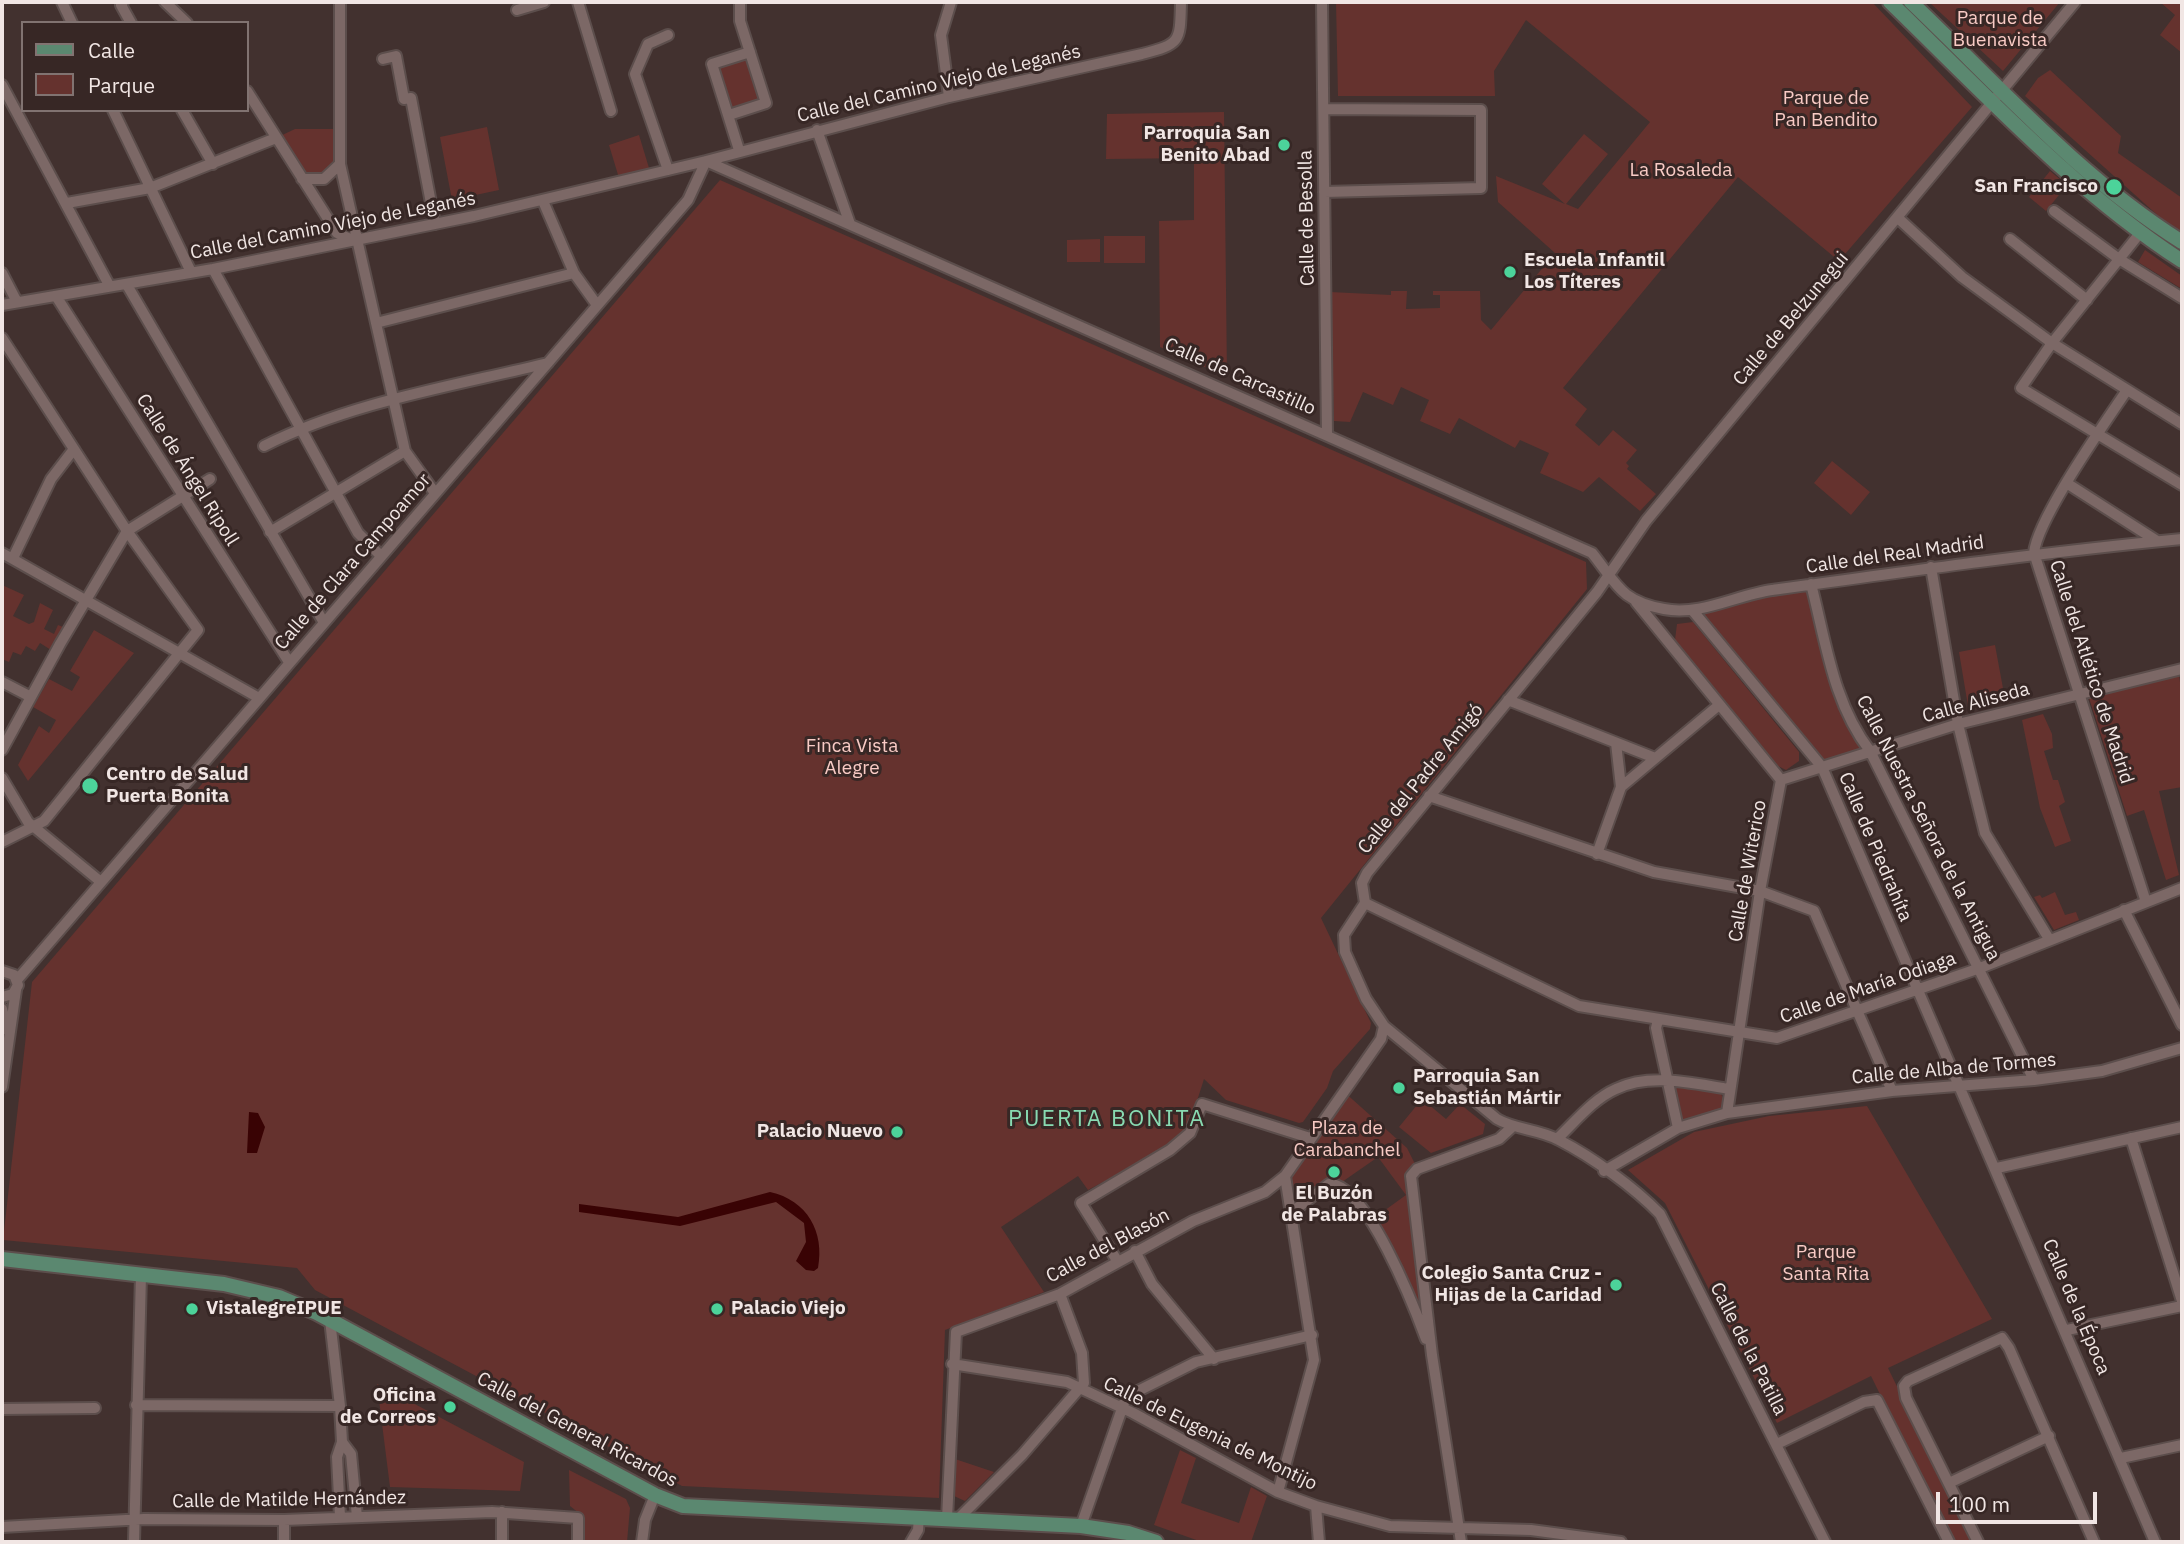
<!DOCTYPE html>
<html>
<head>
<meta charset="utf-8">
<style>
  body { margin:0 }
  #map { position:relative; width:2184px; height:1544px; overflow:hidden; background:#42312f; font-family:"IBM Plex Sans",sans-serif }
  canvas { display:block }
  .frame { position:absolute; inset:0; border:4px solid #f1e6e4; pointer-events:none }
  .legend { position:absolute; left:21px; top:21px; width:228px; height:91px; box-sizing:border-box; background:#372725; border:2px solid #817371; margin:0; padding:9px 12px; list-style:none; font-size:21px; color:#f1e6e4 }
  .legend li { display:flex; align-items:center; gap:14px; height:35px }
  .legend b { width:35px; border:2px solid #817371 }
  .scale { position:absolute; left:1936px; top:1492px; width:161px; height:32px; box-sizing:border-box; border:4px solid #f1e6e4; border-top:0; padding-left:9px; font-size:21px; line-height:24px; white-space:nowrap; color:#f1e6e4; -webkit-text-stroke:5px #372725; paint-order:stroke }
</style>
</head>
<body>
<div id="map">
<canvas width="2184" height="1544"></canvas>
<div class="frame"></div>
<ul class="legend">
<li><b style="height:9px;background:#5b8870"></b>Calle</li>
<li><b style="height:19px;background:#65322e"></b>Parque</li>
</ul>
<div class="scale">100 m</div>
</div>
<script>
const c = document.querySelector('canvas').getContext('2d');
c.lineJoin = 'round';
function fill(path, color) { c.fillStyle = color; c.fill(path, 'evenodd'); }
function trace(path, color, width, dash) { c.strokeStyle = color; c.lineWidth = width; c.lineCap = dash ? 'butt' : 'round'; c.setLineDash(dash || []); c.stroke(path); }
function write(font, color, halo, rows, align = 'center') {
  c.font = font + ' "IBM Plex Sans",sans-serif'; c.lineWidth = 6; c.setLineDash([]); c.textBaseline = 'middle'; c.strokeStyle = halo; c.fillStyle = color; for (const [text, x, y, turn = 0] of rows) {
    c.save(); c.translate(x, y); c.rotate((+turn || 0) * Math.PI / 180); c.textAlign = isNaN(turn) ? turn : align; if (halo) c.strokeText(text, 0, 0); c.fillText(text, 0, 0); c.restore();
  }
}
const green = new Path2D(`
  M1336,2H1872L1972,107L1839,261L1738,177L1563,388L1587,409L1575,425L1599,446L1613,430L1637,450L1626,463L1629,466L1627,469L1656,494L1640,511L1599,477L1583,492L1540,473L1549,453L1520,440L1515,448L1459,418L1450,434L1420,421L1429,400L1401,387L1393,405L1363,392L1350,422L1334,421L1330,292L1391,295V291H1407L1406,309L1440,308V295H1433V291H1480L1481,320L1491,330L1555,253L1498,202L1496,176L1565,204L1542,184L1584,134L1608,154L1566,204L1578,209L1650,122L1526,20L1494,71L1495,96H1338Z
  M1929,2H2060L2003,71Z
  M2160,2H2182V53L2160,35L2175,15Z
  M750,52L766,103L729,115L712,64Z
  M2050,70L2121,136L2118,153L2182,198V232L2164,221L2025,96L2038,78Z
  M1224,112L1227,377L1160,347L1159,221L1194,220V158L1106,159L1107,114Z
  M487,127L499,190L452,200L440,137Z
  M295,129H341L340,164L324,179H302L276,138Z
  M639,135L649,168L619,178L609,145Z
  M2050,171L2067,185L2046,211L2029,197Z
  M720,180L1586,562L1587,589L1321,918L1371,1023L1370,1029L1333,1071L1327,1088L1303,1122L1299,1123L1226,1100L1204,1079L1189,1126L1169,1147L1088,1190L1078,1176L1001,1227L1044,1292L945,1330L939,1498L682,1486L315,1290L297,1268L3,1240L32,982Z
  M1104,236H1145V263H1104Z
  M1100,239V262H1067V240Z
  M2145,250L2182,276V289L2138,262Z
  M1832,461L1870,492L1851,515L1814,483Z
  M1811,584L1827,669L1868,751L1822,767L1693,611Z
  M2,585L24,595L13,616L29,624L34,622L40,603L53,610L44,629L54,634L58,625L63,627L51,650L40,643L35,651L26,646L21,655L13,652L9,662L2,659Z
  M1693,622L1799,752V761L1786,770L1778,766L1675,640L1677,624Z
  M94,630L134,653L28,781L18,765L39,726L49,733L56,720L33,707L49,679L72,691L80,677L70,671Z
  M1995,645L2005,699L1968,706L1959,652Z
  M2179,675L2182,696V787L2159,791L2179,875L2166,880L2144,810L2127,816L2089,698Z
  M2043,714L2052,734L2053,748L2044,751L2053,780H2058L2065,802L2059,806L2071,841L2055,847L2040,808L2022,720Z
  M2055,892L2065,915L2076,912L2079,920L2054,930L2034,897L2040,895L2042,898Z
  M1677,1084L1721,1094L1724,1100L1721,1111L1682,1120L1674,1089Z
  M1343,1091L1407,1148L1416,1166L1409,1170L1428,1316L1424,1323L1370,1221L1406,1195L1378,1157L1342,1182L1331,1178L1295,1205L1289,1175Z
  M1422,1099L1446,1119L1460,1104L1485,1124L1483,1134L1431,1153L1399,1127Z
  M1867,1106L1992,1319L1888,1368L1973,1542H1953L1871,1376L1777,1423L1665,1203L1628,1170L1694,1132L1769,1116Z
  M377,1384L524,1462L520,1491L390,1487Z
  M1180,1450L1196,1458L1181,1503L1239,1523L1251,1487L1267,1496L1251,1542H1202L1154,1525Z
  M955,1459L994,1472L965,1501L954,1496Z
  M569,1470L626,1499L630,1508L627,1542H580V1514L570,1506Z`);
const water = new Path2D(`
  M249,1112L258,1113L265,1127L257,1153H247Z
  M770,1192C807,1200 825,1232 818,1268L814,1271L806,1270L796,1261L806,1242L804,1223L776,1202L680,1226L579,1212V1204L678,1217Z`);
const minor = new Path2D(`
  M62,2L72,23
  M123,2L121,5L131,23
  M165,2L187,23
  M340,2V164L405,451L435,493
  M578,2L611,111
  M1322,2L1327,434
  M517,10L544,2
  M668,35L648,44L635,74L668,170
  M383,59L396,56L404,99L411,98L435,224
  M2,85L109,285
  M247,91L337,233L355,241
  M949,97L941,35L951,2
  M1324,109L1481,110V188L1324,192
  M113,110L191,272
  M182,110L213,164
  M729,115L766,103L740,21V2
  M817,130L850,224
  M739,150L712,64L750,52
  M302,179H324L340,164
  M543,201L574,273L597,305
  M67,203L150,188L276,138
  M2054,211L2119,259L2182,298
  M1898,218L1962,277L2052,343L2182,424
  M2140,233L2052,343L2021,388L2182,485
  M2010,239L2087,300
  M213,269L358,533L380,555
  M2,273L17,302
  M127,285L323,621
  M56,296L289,662
  M2,305L213,269L474,216L706,161L949,97L1142,54C1181,44 1180,42 1181,2
  M376,323L574,273
  M2,338L127,531L198,630L44,821L2,842
  M2127,390C2105,423 2037,519 2034,553L2146,902
  M264,446C351,402 454,386 548,363
  M2068,484L2157,541
  M270,532L405,451
  M2,553L259,698
  M13,558L51,479L74,449
  M1931,567L1958,724L1985,833L2049,939
  M1811,584C1826,642 1833,703 1870,751L2034,1080
  M1636,602L1781,780L1760,891L1727,1113
  M1693,611L1822,767L2155,1542
  M2,682L31,697
  M1508,700L1655,758
  M1616,743L1621,787
  M2,750L60,644L127,531L210,479
  M2,778L28,822L101,882
  M1781,780L1958,724L2182,669
  M1429,796L1654,872L1760,891L1814,911L1892,1091
  M1597,854L1621,787L1719,705
  M1365,903L1362,883L1367,873L1597,592L1646,521L2075,2
  M1365,903L1579,1006L1777,1038L1980,968L2182,888
  M1365,903L1344,935L1345,952L1366,999L1384,1026L1497,1119C1516,1130 1539,1129 1559,1140C1592,1157 1634,1187 1660,1214L1825,1542
  M2124,910L2182,1025
  M2,971L14,975L18,985L13,994L2,997
  M17,980L688,200L706,161L1592,553C1617,584 1620,601 1664,609C1701,616 1736,595 1772,590C1909,571 2045,552 2182,539
  M2,1009L7,1030
  M1658,1020L1656,1028L1678,1128
  M2,1087L16,990
  M2131,1138L2182,1301
  M1557,1139C1575,1122 1593,1099 1616,1089C1651,1072 1695,1084 1730,1089
  M1997,1168L2182,1127
  M1604,1171L1678,1128L1727,1113L1892,1091L2034,1080L2102,1071L2182,1048
  M1292,1212L1329,1184C1366,1182 1415,1309 1426,1339
  M1135,1251L1152,1284L1214,1359
  M1118,1262L1081,1203L1170,1150L1190,1133L1202,1104L1310,1138
  M330,1320L340,1406L342,1442L337,1457L340,1517
  M2067,1330L2182,1306
  M952,1364L1067,1382L1133,1413L1278,1492L1316,1506L1390,1526L1531,1530L1621,1542
  M136,1405L340,1406
  M2,1409L95,1408
  M342,1442L351,1454L357,1517
  M1777,1444L1864,1402L1877,1400L1949,1542
  M2121,1458L2182,1445
  M1949,1483L2049,1436
  M1278,1492L1314,1360L1285,1176
  M1316,1506L1319,1542
  M502,1512V1542
  M947,1519L956,1332L1060,1294L1193,1221L1265,1192L1285,1176L1381,1039L1384,1026
  M958,1519L1022,1455L1084,1383L1082,1353L1060,1294
  M284,1520V1542
  M1081,1526L1125,1400L1132,1394L1196,1362L1312,1335
  M2,1527L144,1519L284,1520L492,1512L578,1518V1542
  M134,1542L141,1275
  M642,1542L645,1520L655,1495
  M911,1542L918,1530L919,1517
  M1461,1542L1432,1355L1411,1176L1417,1169L1499,1139L1511,1128
  M1978,1542L1906,1398L1904,1386L1908,1381L2002,1338L2009,1348L2094,1542`);
const major = new Path2D(`
  M1890,2C1983,92 2073,190 2182,261
  M1911,2C1998,85 2080,178 2182,242
  M2,1259L224,1284L279,1297L317,1313L655,1495L683,1506L1081,1526L1128,1533L1156,1542`);
const markers = [
  [1284,145,7,"#4cd39a"],
  [2114,187,9,"#4cd39a"],
  [1510,272,7,"#4cd39a"],
  [90,786,9,"#4cd39a"],
  [1399,1088,7,"#4cd39a"],
  [897,1132,7,"#4cd39a"],
  [1334,1172,7,"#4cd39a"],
  [1616,1285,7,"#4cd39a"],
  [192,1309,7,"#4cd39a"],
  [717,1309,7,"#4cd39a"],
  [450,1407,7,"#4cd39a"]
];
const parkNames = [
  ["Parque de",2000,19],
  ["Buenavista",2000,41],
  ["Parque de",1826,99],
  ["Pan Bendito",1826,121],
  ["La Rosaleda",1681,171],
  ["Finca Vista",852,747],
  ["Alegre",852,769],
  ["Plaza de",1347,1129],
  ["Carabanchel",1347,1151],
  ["Parque",1826,1253],
  ["Santa Rita",1826,1275]
];
const streetNames = [
  ["Calle del Camino Viejo de Leganés",939,84,-13],
  ["Calle de Besolla",1307,218,-91],
  ["Calle del Camino Viejo de Leganés",333,226,-11],
  ["Calle de Belzunegui",1791,319,-50],
  ["Calle de Carcastillo",1240,377,24],
  ["Calle de Ángel Ripoll",187,470,58],
  ["Calle del Real Madrid",1895,555,-8],
  ["Calle de Clara Campoamor",353,562,-49],
  ["Calle del Atlético de Madrid",2091,672,72],
  ["Calle Aliseda",1976,703,-15],
  ["Calle del Padre Amigó",1421,779,-51],
  ["Calle Nuestra Señora de la Antigua",1928,828,63],
  ["Calle de Piedrahíta",1875,847,67],
  ["Calle de Witerico",1748,871,-80],
  ["Calle de María Odiaga",1868,988,-19],
  ["Calle de Alba de Tormes",1954,1069,-5],
  ["Calle del Blasón",1108,1246,-28],
  ["Calle de la Época",2076,1307,67],
  ["Calle de la Patilla",1748,1349,63],
  ["Calle del General Ricardos",577,1430,28],
  ["Calle de Eugenia de Montijo",1210,1434,26],
  ["Calle de Matilde Hernández",289,1500,-1]
];
const poiNames = [
  ["Parroquia San",1270,134],
  ["Benito Abad",1270,156],
  ["San Francisco",2098,187],
  ["Escuela Infantil",1524,261,"left"],
  ["Los Títeres",1524,283,"left"],
  ["Centro de Salud",106,775,"left"],
  ["Puerta Bonita",106,797,"left"],
  ["Parroquia San",1413,1077,"left"],
  ["Sebastián Mártir",1413,1099,"left"],
  ["Palacio Nuevo",883,1132],
  ["El Buzón",1334,1194,"center"],
  ["de Palabras",1334,1216,"center"],
  ["Colegio Santa Cruz -",1602,1274],
  ["Hijas de la Caridad",1602,1296],
  ["VistalegreIPUE",206,1309,"left"],
  ["Palacio Viejo",731,1309,"left"],
  ["Oficina",436,1396],
  ["de Correos",436,1418]
];
const quarterNames = [
  ["PUERTA BONITA",1107,1119]
];
fill(green, '#65322e');
fill(water, '#390304');
trace(minor, '#5c4e4c', 14);
trace(major, '#5c4e4c', 18);
trace(minor, '#7c6866', 10);
trace(major, '#5b8870', 14);
for (const [x, y, r, color] of markers) { const dot = new Path2D(); dot.arc(x, y, r, 0, 2 * Math.PI); c.fillStyle = color; c.fill(dot); trace(dot, '#372725', 2.5); }
write('19px', '#f9cbc5', '#372725', parkNames);
write('19px', '#f1e6e4', '#372725', streetNames);
write('bold 19px', '#f1e6e4', '#372725', poiNames, 'right');
c.letterSpacing = '2px';
write('23px', '#88dab1', '#372725', quarterNames);
c.letterSpacing = '0px';
</script>
</body>
</html>
